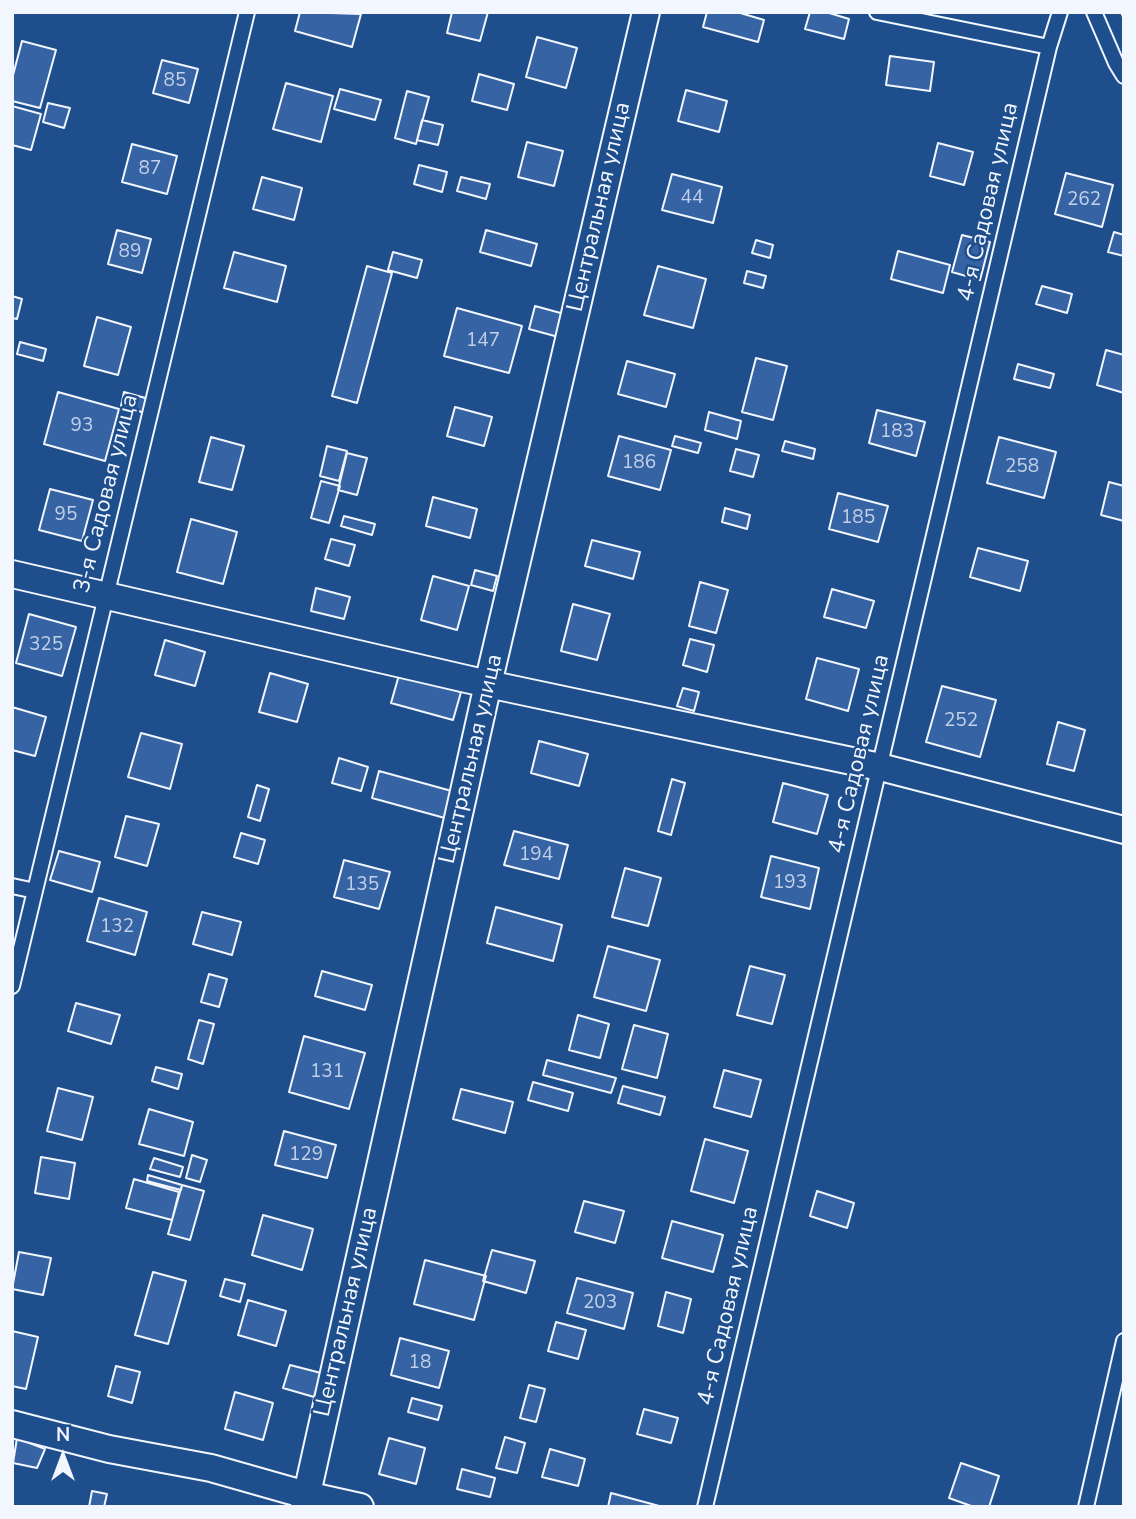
<!DOCTYPE html>
<html>
<head>
<meta charset="utf-8">
<style>
  body { margin:0 }
  #map { position:relative; width:1136px; height:1519px; overflow:hidden; background:#1f4e8c; font-family:"Nunito Sans",sans-serif }
  canvas { display:block }
  .frame { position:absolute; inset:0; border:14px solid #f2f6ff; pointer-events:none }
  .north { position:absolute; left:28px; top:1421px; width:70px; height:70px; -webkit-text-stroke:5px #1f4e8c; paint-order:stroke; rotate:0deg; font-size:19px; font-weight:700; line-height:28px; text-align:center; color:#f2f6ff }
  .north::after { content:''; display:block; margin:auto; width:24px; height:32px; background:#f2f6ff; clip-path:polygon(50% 0,100% 100%,50% 72%,0 100%) }
</style>
</head>
<body>
<div id="map">
<canvas width="1136" height="1519"></canvas>
<div class="frame"></div>
<div class="north">N</div>
</div>
<script>
const c = document.querySelector('canvas').getContext('2d');
c.lineJoin = 'round';
function fill(path, color) { c.fillStyle = color; c.fill(path, 'evenodd'); }
function trace(path, color, width, dash) { c.strokeStyle = color; c.lineWidth = width; c.lineCap = dash ? 'butt' : 'round'; c.setLineDash(dash || []); c.stroke(path); }
function write(font, color, halo, rows, align = 'center') {
  c.font = font + ' "Nunito Sans",sans-serif'; c.lineWidth = 5; c.setLineDash([]); c.textBaseline = 'middle'; c.strokeStyle = halo; c.fillStyle = color; for (const [text, x, y, turn = 0] of rows) {
    c.save(); c.translate(x, y); c.rotate((+turn || 0) * Math.PI / 180); c.textAlign = isNaN(turn) ? turn : align; if (halo) c.strokeText(text, 0, 0); c.fillText(text, 0, 0); c.restore();
  }
}
const building = new Path2D(`
  M300,12L361,14L352,47L295,31Z
  M452,12H488L480,41L447,33Z
  M707,12H737L764,20L758,42L703,27Z
  M810,12H826L849,19L844,39L805,29Z
  M537,37L577,48L566,88L526,77Z
  M22,41L56,50L40,108L12,101V79Z
  M890,56L934,62L930,91L886,85Z
  M162,60L198,69L189,103L153,93Z
  M479,74L514,84L507,110L472,101Z
  M286,83L333,96L321,142L273,129Z
  M340,89L381,100L375,120L334,109Z
  M686,90L727,101L719,132L678,121Z
  M407,91L429,97L416,144L395,138Z
  M48,103L70,108L64,128L43,122Z
  M12,106L41,114L31,150L12,145Z
  M422,120L443,125L438,145L417,140Z
  M527,142L563,151L554,186L518,177Z
  M938,143L973,152L964,185L930,176Z
  M132,144L177,156L167,194L122,182Z
  M419,165L447,172L442,192L414,184Z
  M1066,173L1113,185L1102,227L1055,214Z
  M672,174L722,187L713,223L662,210Z
  M262,177L302,188L294,220L253,209Z
  M461,177L490,184L486,199L457,191Z
  M117,230L151,239L142,273L108,264Z
  M486,230L537,244L531,266L480,252Z
  M1114,232L1124,235V256L1108,252Z
  M962,235L990,242L980,280L952,272Z
  M756,240L773,245L770,258L752,253Z
  M898,251L950,265L943,293L891,279Z
  M234,252L286,266L277,302L224,288Z
  M393,252L422,260L417,278L388,270Z
  M367,266L392,273L357,403L332,396Z
  M658,266L706,279L693,328L644,315Z
  M747,271L766,276L763,288L744,283Z
  M1042,286L1072,294L1067,313L1036,304Z
  M12,296L22,299L17,319L12,318Z
  M535,306L568,315L562,338L529,329Z
  M457,308L522,326L509,373L444,356Z
  M97,317L131,327L118,375L84,366Z
  M20,342L46,349L43,361L17,354Z
  M1106,350L1124,355V393L1097,385Z
  M756,358L787,366L773,420L742,412Z
  M627,361L675,374L666,407L618,394Z
  M1018,364L1054,374L1050,388L1014,379Z
  M58,392L119,409L105,461L44,444Z
  M124,392L156,401L152,415L121,406Z
  M455,407L492,417L484,446L447,436Z
  M877,410L925,422L916,456L869,443Z
  M709,412L741,421L737,439L705,430Z
  M619,436L671,450L660,490L608,476Z
  M675,436L701,443L698,453L672,446Z
  M211,437L244,446L232,490L199,482Z
  M999,437L1056,452L1044,498L987,483Z
  M785,441L815,449L813,459L782,451Z
  M327,446L347,451L339,481L320,476Z
  M736,449L759,455L753,477L730,471Z
  M347,453L367,458L357,495L338,490Z
  M321,481L340,486L329,523L311,518Z
  M1109,482L1124,486V521L1101,515Z
  M50,489L93,500L82,541L39,530Z
  M838,493L888,506L878,542L829,529Z
  M433,497L477,509L470,538L426,526Z
  M725,508L750,515L747,529L722,522Z
  M344,516L375,524L372,535L341,526Z
  M191,519L237,532L223,584L177,572Z
  M331,539L355,545L349,566L325,559Z
  M592,540L640,552L633,579L585,566Z
  M978,548L1028,561L1020,591L970,577Z
  M475,570L497,576L493,591L471,585Z
  M433,576L469,586L457,630L421,620Z
  M700,582L728,590L716,633L689,626Z
  M316,588L350,597L344,619L311,611Z
  M832,589L874,601L866,628L824,617Z
  M573,604L610,614L597,660L561,651Z
  M29,614L76,627L62,676L16,663Z
  M690,639L714,645L707,672L683,665Z
  M165,640L205,652L195,686L155,675Z
  M817,658L859,669L848,711L806,699Z
  M270,673L308,684L297,722L259,712Z
  M399,675L461,692L453,720L391,703Z
  M942,686L996,700L980,757L926,742Z
  M683,688L699,692L694,711L677,706Z
  M12,707L46,717L35,756L12,750Z
  M1058,722L1085,730L1074,771L1047,764Z
  M141,733L182,744L170,789L128,777Z
  M539,741L588,754L579,786L531,773Z
  M339,758L368,767L361,791L332,783Z
  M379,771L459,793L452,820L372,798Z
  M672,779L685,783L671,835L658,831Z
  M783,783L828,795L817,834L773,822Z
  M257,785L269,789L260,821L248,817Z
  M126,816L159,824L147,866L115,857Z
  M514,831L568,845L559,879L504,865Z
  M241,833L265,840L258,864L234,857Z
  M59,851L100,862L92,892L50,880Z
  M771,856L819,868L810,909L761,897Z
  M344,860L390,872L379,909L334,897Z
  M625,868L661,878L648,926L612,917Z
  M99,898L147,912L135,955L87,941Z
  M496,907L562,925L553,961L487,943Z
  M202,912L241,922L232,955L193,944Z
  M608,946L660,960L646,1011L594,997Z
  M750,966L785,975L772,1024L737,1015Z
  M322,971L372,985L365,1010L315,996Z
  M209,974L227,979L219,1007L201,1002Z
  M76,1003L120,1015L111,1044L68,1031Z
  M578,1015L609,1024L600,1058L569,1050Z
  M199,1020L214,1024L203,1064L188,1059Z
  M634,1025L668,1034L657,1078L622,1069Z
  M304,1036L365,1053L349,1109L289,1092Z
  M547,1060L616,1078L611,1093L543,1075Z
  M156,1067L182,1074L178,1089L152,1081Z
  M724,1070L761,1080L751,1117L714,1107Z
  M533,1082L573,1093L568,1111L528,1100Z
  M623,1086L665,1097L660,1115L618,1103Z
  M58,1088L93,1097L82,1140L47,1131Z
  M461,1089L513,1102L505,1133L453,1119Z
  M149,1109L193,1122L184,1156L139,1144Z
  M284,1131L336,1145L327,1178L275,1165Z
  M705,1139L748,1151L734,1203L691,1191Z
  M192,1155L207,1160L200,1182L186,1178Z
  M41,1157L75,1163L69,1199L35,1193Z
  M154,1158L183,1167L180,1177L150,1169Z
  M148,1175L182,1185L181,1190L147,1181Z
  M134,1179L179,1192L172,1220L126,1208Z
  M182,1185L204,1191L190,1240L168,1234Z
  M817,1191L854,1203L847,1228L810,1216Z
  M584,1201L624,1211L615,1243L575,1232Z
  M263,1215L313,1229L302,1270L252,1255Z
  M672,1221L723,1235L713,1272L662,1258Z
  M492,1250L535,1261L526,1293L483,1281Z
  M19,1252L51,1258L43,1295L12,1289Z
  M425,1260L486,1276L474,1320L414,1304Z
  M153,1272L186,1281L168,1344L135,1335Z
  M577,1278L633,1293L624,1329L567,1313Z
  M225,1279L245,1284L240,1302L220,1296Z
  M666,1292L691,1299L683,1333L658,1326Z
  M248,1300L286,1311L276,1346L238,1335Z
  M556,1322L586,1330L578,1359L548,1351Z
  M12,1331L38,1337L26,1389L12,1386Z
  M400,1338L449,1351L439,1388L391,1375Z
  M290,1365L321,1373L314,1397L283,1388Z
  M116,1366L140,1372L132,1403L108,1396Z
  M529,1385L545,1389L536,1422L520,1418Z
  M235,1392L273,1403L263,1440L225,1429Z
  M412,1398L442,1406L438,1420L408,1412Z
  M644,1409L678,1418L671,1443L637,1434Z
  M505,1437L525,1443L517,1473L496,1468Z
  M17,1438L45,1449L37,1468L13,1463Z
  M389,1438L425,1448L416,1484L379,1474Z
  M550,1449L585,1459L578,1486L542,1477Z
  M961,1463L999,1476L989,1507H974L949,1498Z
  M462,1469L495,1478L490,1497L457,1489Z
  M92,1491L107,1494L104,1507H89Z
  M611,1493L663,1507H608Z`);
const service = new Path2D(`
  M877,12L1049,47
  M1094,12L1116,63L1124,76
  M12,886L35,891
  M12,986L247,12
  M705,1507L1049,47L1060,12
  M1086,1507L1124,1341`);
const minor = new Path2D(`
  M12,574L488,684L880,767L1124,830
  M12,1424L109,1449L211,1468L306,1495L360,1507
  M304,1507L488,684L646,12`);
const fence = new Path2D(`
  M1121,12L1124,19`);
const numberNames = [
  ["85",175,81],
  ["87",150,169],
  ["44",692,198],
  ["262",1084,200],
  ["89",130,252],
  ["147",483,341],
  ["93",82,426],
  ["183",897,432],
  ["186",639,463],
  ["258",1022,467],
  ["95",66,515],
  ["185",858,518],
  ["325",46,645],
  ["252",961,721],
  ["194",536,855],
  ["193",790,883],
  ["135",362,885],
  ["132",117,927],
  ["131",327,1072],
  ["129",306,1155],
  ["203",600,1303],
  ["18",420,1363]
];
const streetNames = [
  ["4-я Садовая улица",989,202,-77],
  ["Центральная улица",600,207,-77],
  ["3-я Садовая улица",107,494,-76],
  ["4-я Садовая улица",860,754,-77],
  ["Центральная улица",472,759,-77],
  ["4-я Садовая улица",729,1306,-77],
  ["Центральная улица",347,1312,-77]
];
fill(building, '#3563a3');
trace(building, '#f2f6ff', 2);
trace(service, '#f2f6ff', 18);
trace(minor, '#f2f6ff', 30);
trace(service, '#1f4e8c', 14);
trace(minor, '#1f4e8c', 26);
trace(fence, '#f2f6ff', 2, [9, 3.5]);
write('19px', '#c3d1e8', null, numberNames);
write('23px', '#f2f6ff', '#1f4e8c', streetNames);
</script>
</body>
</html>
